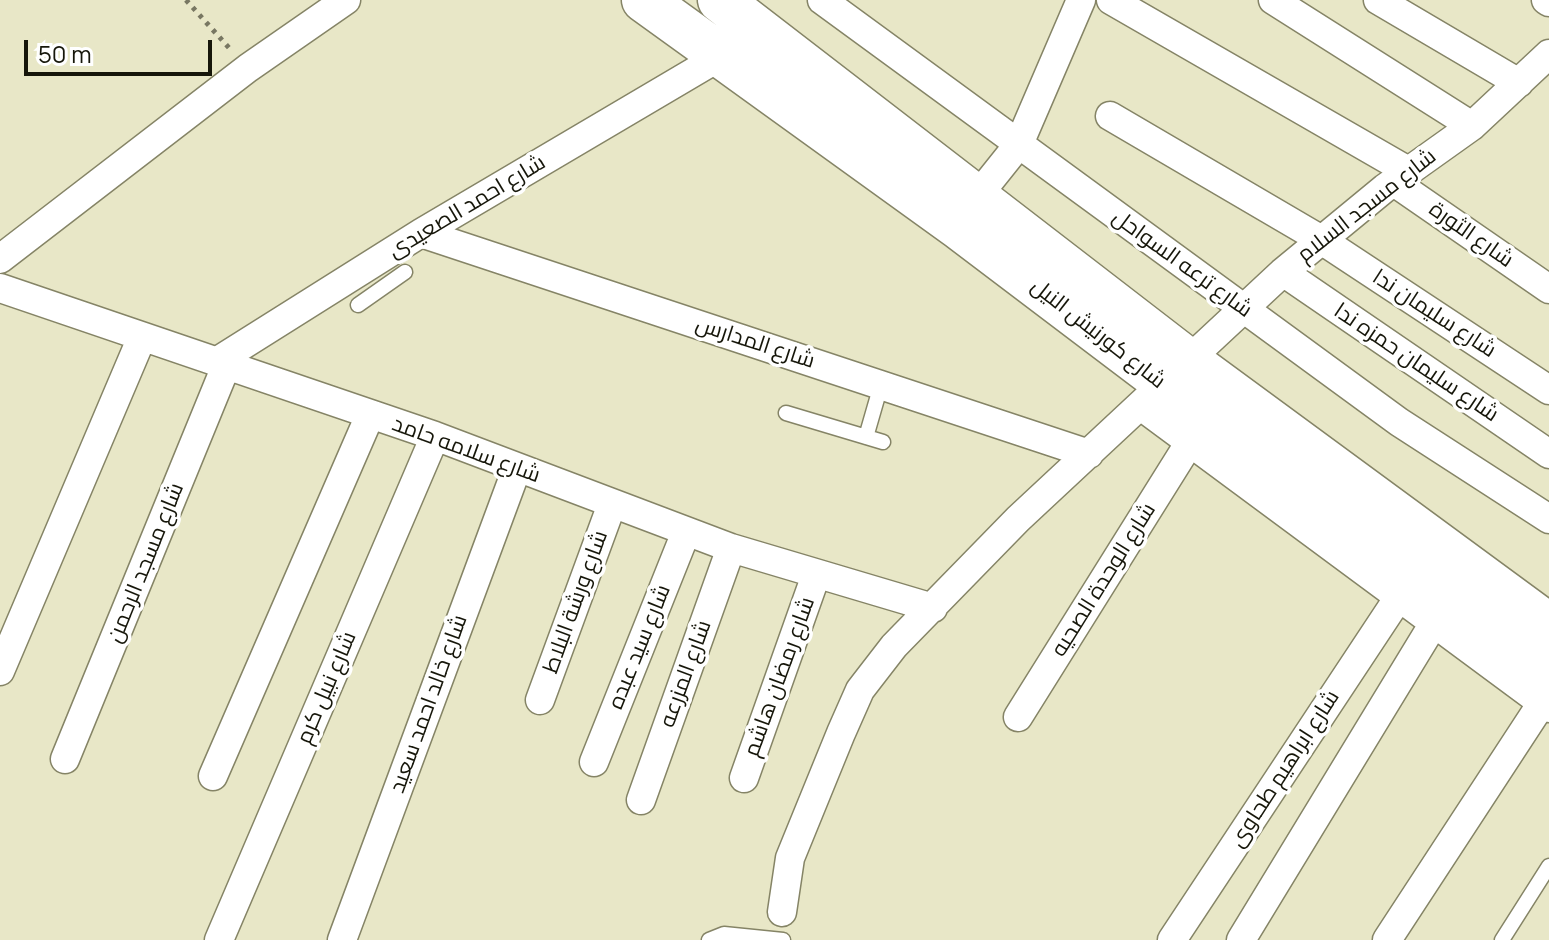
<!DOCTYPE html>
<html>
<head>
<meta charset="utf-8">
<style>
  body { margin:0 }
  #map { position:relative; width:1549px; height:940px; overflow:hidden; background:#e8e7c7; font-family:Manrope,sans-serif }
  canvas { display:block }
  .scale { position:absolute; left:24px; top:40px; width:188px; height:36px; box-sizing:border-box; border:4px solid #16160a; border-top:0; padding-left:10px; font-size:24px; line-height:28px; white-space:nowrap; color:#16160a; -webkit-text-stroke:6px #fff; paint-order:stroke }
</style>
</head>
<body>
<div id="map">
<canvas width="1549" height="940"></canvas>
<div class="scale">50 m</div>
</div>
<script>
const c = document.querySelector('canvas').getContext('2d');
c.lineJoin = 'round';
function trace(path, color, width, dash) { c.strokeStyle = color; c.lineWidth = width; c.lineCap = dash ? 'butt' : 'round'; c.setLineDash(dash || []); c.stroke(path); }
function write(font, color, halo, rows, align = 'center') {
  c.font = font + ' Manrope,Cairo,sans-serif'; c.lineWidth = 7; c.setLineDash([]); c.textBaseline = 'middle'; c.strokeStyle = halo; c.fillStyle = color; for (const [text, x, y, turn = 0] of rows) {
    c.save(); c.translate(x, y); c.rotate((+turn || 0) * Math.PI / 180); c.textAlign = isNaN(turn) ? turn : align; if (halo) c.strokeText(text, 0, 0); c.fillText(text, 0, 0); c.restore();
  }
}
const path = new Path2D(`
  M186,0L231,50`);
const service = new Path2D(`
  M358,305L405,272
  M786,413L883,442
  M866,437L881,385
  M709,940L724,934L783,940
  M1502,940L1549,866`);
const minor = new Path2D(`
  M822,0L1399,422L1549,519
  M1111,0L1408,171
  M1273,0L1472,126
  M1378,0L1519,83
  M1546,0L1549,2
  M1110,116L1320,239L1549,390
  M1394,182L1549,289
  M975,199L1019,144L1081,0
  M421,233L1089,454
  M0,259L248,68L346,0
  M1283,272L1549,454
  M0,288L435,436L731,548L933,608
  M216,362L421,233L721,56
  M1141,406L1549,708
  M0,671L142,337
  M540,700L612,504
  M1018,717L1190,442
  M65,759L226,366
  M594,762L686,532
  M213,776L370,415
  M744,778L816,575
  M641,800L731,548
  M782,912L790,858L841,733L860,690L894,646L1018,519L1283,272L1385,188L1472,126L1549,54
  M219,940L435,436
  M342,940L517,468
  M1172,940L1399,597
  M1241,940L1434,623
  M1387,940L1542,703`);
const primary = new Path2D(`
  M644,0L960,228L1549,674
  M720,0L1187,360L1549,626`);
const streetNames = [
  ["شارع مسجد السلام",1367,206,-38],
  ["شارع احمد الصعيدى",467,207,-31],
  ["شارع الثورة",1471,235,35],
  ["شارع ترعه السواحل",1182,264,36],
  ["شارع سليمان ندا",1434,314,33],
  ["شارع كورنيش النيل",1098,334,38],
  ["شارع المدارس",755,343,18],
  ["شارع سليمان حمزه ندا",1416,363,34],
  ["شارع سلامه حامد",466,450,20],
  ["شارع مسجد الرحمن",146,563,-68],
  ["شارع الوحدة الصحيه",1104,580,-58],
  ["شارع ورشة البلاط",576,602,-70],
  ["شارع سيد عبده",640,647,-68],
  ["شارع المزرعه",686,674,-70],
  ["شارع رمضان هاشم",780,677,-70],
  ["شارع نبيل كرم",327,688,-67],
  ["شارع خالد احمد سعيد",429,704,-70],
  ["شارع ابراهيم طحاوى",1285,769,-57]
];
trace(service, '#858466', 17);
trace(minor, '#858466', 31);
trace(primary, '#858466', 47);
trace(path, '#787762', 5, [4, 6]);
trace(service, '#fff', 14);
trace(minor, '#fff', 28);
trace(primary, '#fff', 44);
write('22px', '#16160a', '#fff', streetNames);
</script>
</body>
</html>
